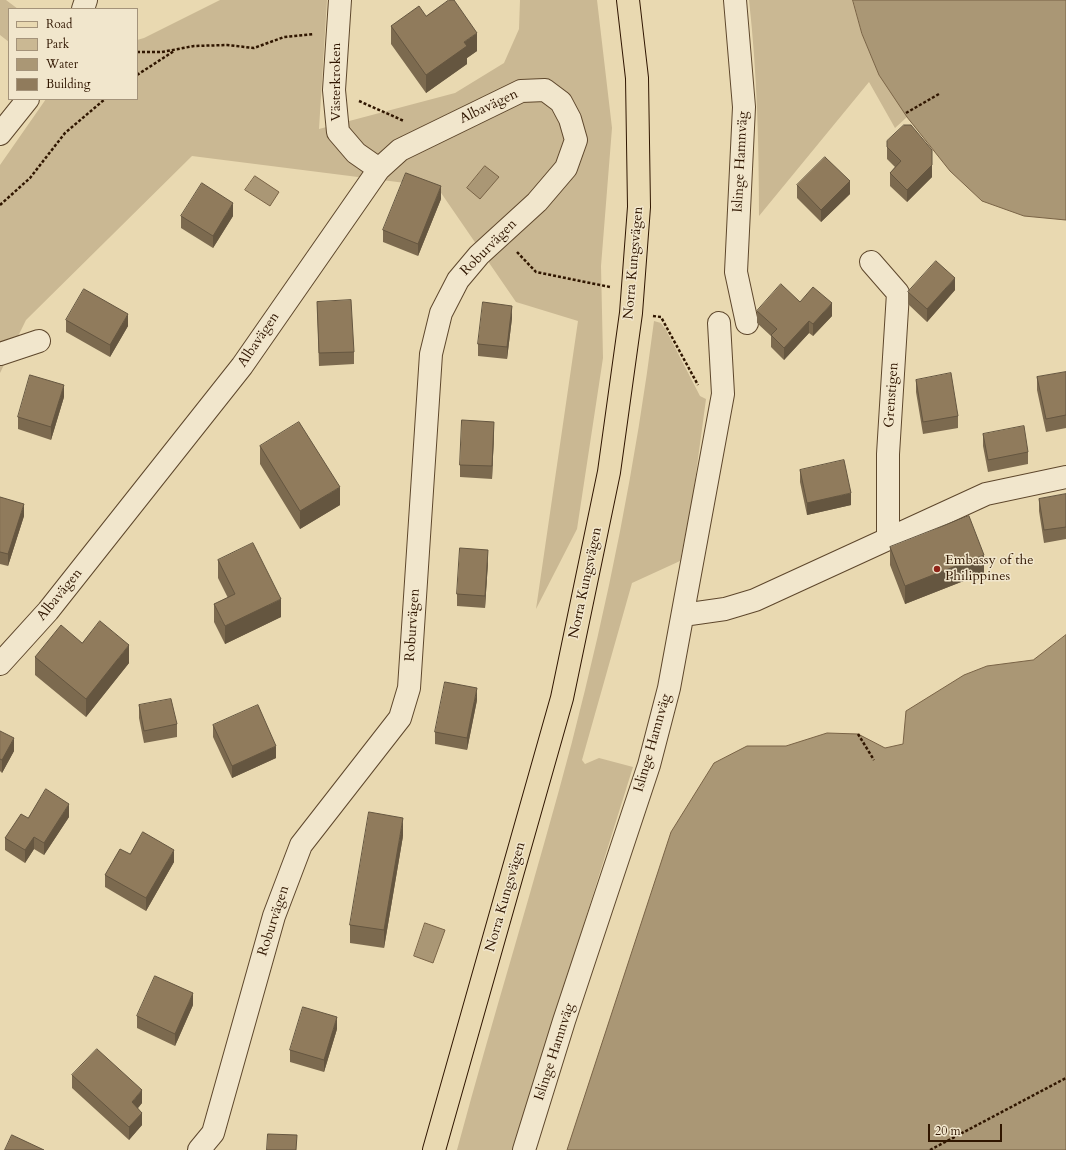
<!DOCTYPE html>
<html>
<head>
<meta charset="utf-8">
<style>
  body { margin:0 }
  #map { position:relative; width:1066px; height:1150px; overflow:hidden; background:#e9d9b1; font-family:Cardo,serif }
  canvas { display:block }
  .legend { position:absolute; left:8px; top:8px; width:130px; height:92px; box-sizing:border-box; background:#f1e6cc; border:1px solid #a4937a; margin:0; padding:5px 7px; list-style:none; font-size:12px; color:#301600 }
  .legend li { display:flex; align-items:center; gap:8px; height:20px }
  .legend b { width:20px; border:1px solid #a4937a }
  .scale { position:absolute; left:928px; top:1124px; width:74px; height:18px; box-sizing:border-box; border:2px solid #301600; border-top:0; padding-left:5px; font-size:12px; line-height:14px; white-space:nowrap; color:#301600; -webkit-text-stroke:3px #f1e6cc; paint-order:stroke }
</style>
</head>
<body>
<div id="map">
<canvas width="1066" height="1150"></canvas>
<ul class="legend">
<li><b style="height:5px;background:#e9d9b1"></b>Road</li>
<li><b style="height:11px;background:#cab893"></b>Park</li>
<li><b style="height:11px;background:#aa9775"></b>Water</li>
<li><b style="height:11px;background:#907b5c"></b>Building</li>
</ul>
<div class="scale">20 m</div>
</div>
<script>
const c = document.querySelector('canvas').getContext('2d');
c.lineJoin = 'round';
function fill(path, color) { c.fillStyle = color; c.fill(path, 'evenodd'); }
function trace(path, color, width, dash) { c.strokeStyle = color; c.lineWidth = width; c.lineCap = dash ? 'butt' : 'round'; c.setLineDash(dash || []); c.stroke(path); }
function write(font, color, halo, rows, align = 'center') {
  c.font = font + ' Cardo,serif'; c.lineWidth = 3; c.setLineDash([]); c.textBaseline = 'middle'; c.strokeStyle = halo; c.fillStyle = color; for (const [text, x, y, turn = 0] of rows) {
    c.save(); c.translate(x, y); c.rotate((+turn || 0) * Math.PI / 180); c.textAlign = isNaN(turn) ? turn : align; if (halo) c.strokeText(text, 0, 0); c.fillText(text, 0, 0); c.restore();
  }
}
const green = new Path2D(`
  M0,0H6L18,9H9V42L0,35Z
  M220,0H327L319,129L455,93L504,63L519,29L520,0H597L612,128L601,266L603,358L577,529L536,609L578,321L516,302L437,187L192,156L26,320L0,373V165L46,99H137V40L144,38Z
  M749,0H853L862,34L879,75L907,117L895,128L869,82L759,216C759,144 757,72 749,0Z
  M654,321L661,323L666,330L700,396L706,399L693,496L680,561L632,583L582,760L585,764L599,758L633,767L513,1150H457C494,1013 536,878 572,742C608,603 636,463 654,321Z`);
const water = new Path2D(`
  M853,0H1066V220L1024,216L982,201L950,171L907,117L879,75L862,34Z
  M485,166L499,177L480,199L467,188Z
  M255,176L279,192L270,206L245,190Z
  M1066,635V1150H567L671,832L714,763L747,746H786L827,733L858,734L885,748L903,744L906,711L964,675L987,666L1033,660Z
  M425,923L445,930L433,963L414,956Z`);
const path = new Path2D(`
  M137,52H162L194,46L227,45L254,48L284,37L314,34
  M137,75L174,51
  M359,101L404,121
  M906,113L939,94
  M0,205L30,178L65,133L105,99
  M517,252L536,272L610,287
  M653,316L661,317L698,385
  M858,734L874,760
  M930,1150L1066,1078`);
const minor = new Path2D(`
  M340,0L334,90L338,132L356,153L379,169
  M735,0L744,107L736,272L747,323
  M83,9L86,0
  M0,134L28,99
  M871,262L898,293L888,454V538
  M0,354L39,341
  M683,615L725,609L755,600L986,494L1066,477
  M0,664L48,611L242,366L379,169L400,150L521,91L545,90L561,102L570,119L576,140L566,168L537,202L479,255L458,280L441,313L431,354L409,688L400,718L301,845L274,916L213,1133L199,1150
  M524,1150L564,1021L649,765L669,688L723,394L719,323`);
const major = new Path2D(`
  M434,1150L562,698L609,472L631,313L639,207L637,78L628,0`);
const wall = new Path2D(`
  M426,16L477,51L467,58V64L426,93L391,44V26Z
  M887,141L932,177L907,202L890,186V173L895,167L887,159Z
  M797,185L850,194L821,222L797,198Z
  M441,199L418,256L383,242V230Z
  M181,216H233L213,248L181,228Z
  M955,290L927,322L908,304V292Z
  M317,302L354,352V364L319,366Z
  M800,302L832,316L813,336L809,333L784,360L771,347V336L757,323V311Z
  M512,318L507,359L478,356V344Z
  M66,320L128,326L110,357L66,332Z
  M1066,372V428L1046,432L1037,390V377Z
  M916,380L958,416V428L923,434L916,392Z
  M64,397L51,440L18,429V417Z
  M494,434L492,479L460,477V465Z
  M983,434L1028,452V464L988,472L983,446Z
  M260,446L340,505L300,529L260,464Z
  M800,470L851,505L807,515L800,482Z
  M1066,494V539L1044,543L1039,511V499Z
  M0,497L24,516L8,566L0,564Z
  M890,547L984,573L905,604L890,565Z
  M218,560L281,617L225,644L214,622V604L228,598L218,578Z
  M488,562L485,608L457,606V594Z
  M82,643L129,663L86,717L35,675V657Z
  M477,700L467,750L435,744V732Z
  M139,705L177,724V737L144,743L139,718Z
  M213,725L276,758L232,778L213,737Z
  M0,731L14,751L2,773L0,771Z
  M69,817L44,855L34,849L25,863L5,850V838L28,818Z
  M403,836L384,948L350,943V925Z
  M130,854L174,862L146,911L105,887V875Z
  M193,1005L175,1046L137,1028V1016Z
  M337,1029L324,1072L290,1062V1050Z
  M72,1075L142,1103L138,1108L142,1125L129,1140L72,1088Z`);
const shadedWall = new Path2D(`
  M477,33V51L467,58V64L426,93V75L464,42Z
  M932,150V177L907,202V190Z
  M850,181V194L821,222V210Z
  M441,186V199L418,256V244Z
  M233,203V216L213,248V236Z
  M955,278V290L927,322V309Z
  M832,303V316L813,336V324Z
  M512,306V318L507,359V347Z
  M128,314V326L110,357V345Z
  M809,321V333L784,360V348Z
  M64,385V397L51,440V427Z
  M494,422V434L492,479V466Z
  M340,487V505L300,529V511Z
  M851,493V505L807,515V503Z
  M24,504V516L8,566V554Z
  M488,550V562L485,608V596Z
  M984,555V573L905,604V586Z
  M281,599V617L225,644V626Z
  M129,645V663L86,717V699Z
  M477,688V700L467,750V738Z
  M14,738V751L2,773V760Z
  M276,746V758L232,778V766Z
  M69,804V817L44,855V843Z
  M403,818V836L384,948V930Z
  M34,837V849L25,863V850Z
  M174,850V862L146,911V898Z
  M193,993V1005L175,1046V1034Z
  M337,1017V1029L324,1072V1060Z
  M142,1090V1103L132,1115V1102Z
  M142,1113V1125L129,1140V1127Z`);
const building = new Path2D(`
  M449,0H454L477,33L464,42L467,46L426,75L391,26L419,6L426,16Z
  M904,125H911L932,150V165L907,190L890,173L901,161L887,147V141Z
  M825,157L850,181L821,210L797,185Z
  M406,173L441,186L418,244L383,230Z
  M202,183L233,203L213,236L181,216Z
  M936,261L955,278L927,309L908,292Z
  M781,284L800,302L813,287L832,303L813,324L809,321L784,348L771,335L777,329L757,311Z
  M84,289L128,314L110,345L66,320Z
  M351,300L354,352L319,353L317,302Z
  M483,302L512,306L507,347L478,344Z
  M1066,372V415L1046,419L1037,377Z
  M951,373L958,416L923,422L916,380Z
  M30,375L64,385L51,427L18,417Z
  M462,420L494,422L492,466L460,465Z
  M299,422L340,487L300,511L260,446Z
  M1024,426L1028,452L988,460L983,434Z
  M844,460L851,493L807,503L800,470Z
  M1066,494V527L1044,530L1039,499Z
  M0,497L24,504L8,554L0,552Z
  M969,516L984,555L905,586L890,547Z
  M253,543L281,599L225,626L214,604L235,594L218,560Z
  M460,548L488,550L485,596L457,594Z
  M100,621L129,645L86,699L35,657L61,625L82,643Z
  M445,682L477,688L467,738L435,732Z
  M171,699L177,724L144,731L139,705Z
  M258,705L276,746L232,766L213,725Z
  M0,731L14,738L2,760L0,759Z
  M46,789L69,804L44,843L34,837L25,850L5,838L21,814L28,818Z
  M369,812L403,818L384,930L350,925Z
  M143,832L174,850L146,898L105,875L120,849L130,854Z
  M155,976L193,993L175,1034L137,1016Z
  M303,1007L337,1017L324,1060L290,1050Z
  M97,1049L142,1090L132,1102L142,1113L129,1127L72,1075Z
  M268,1134L297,1135L296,1150H267Z
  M12,1135L44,1150H5Z`);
const markers = [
  [937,569,4,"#8f2418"]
];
const streetNames = [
  ["Västerkroken",337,82,-90],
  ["Albavägen",489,107,-25],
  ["Islinge Hamnväg",741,162,-87],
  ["Roburvägen",489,248,-45],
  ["Norra Kungsvägen",634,263,-85],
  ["Albavägen",259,340,-56],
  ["Grenstigen",892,395,-86],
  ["Norra Kungsvägen",586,583,-78],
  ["Albavägen",60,595,-51],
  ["Roburvägen",413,625,-86],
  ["Islinge Hamnväg",653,743,-74],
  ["Norra Kungsvägen",506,897,-74],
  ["Roburvägen",274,921,-72],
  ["Islinge Hamnväg",555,1052,-72]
];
const poiNames = [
  ["Embassy of the",945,561],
  ["Philippines",945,577]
];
fill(green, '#cab893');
fill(water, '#aa9775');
trace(water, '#796346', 1);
trace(minor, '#5e472c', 24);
trace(major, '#301600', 24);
trace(path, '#301600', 2.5, [3, 2]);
trace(minor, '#f1e6cc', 22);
trace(major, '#e9d9b1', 22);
fill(wall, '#7c6a4f');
fill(shadedWall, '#655640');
fill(building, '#907b5c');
trace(building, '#655640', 1);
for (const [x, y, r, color] of markers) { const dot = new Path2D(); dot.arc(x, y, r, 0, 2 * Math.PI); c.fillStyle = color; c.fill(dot); trace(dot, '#f1e6cc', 1.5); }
write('14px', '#301600', '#f1e6cc', streetNames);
write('14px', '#301600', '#f1e6cc', poiNames, 'left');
</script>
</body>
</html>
